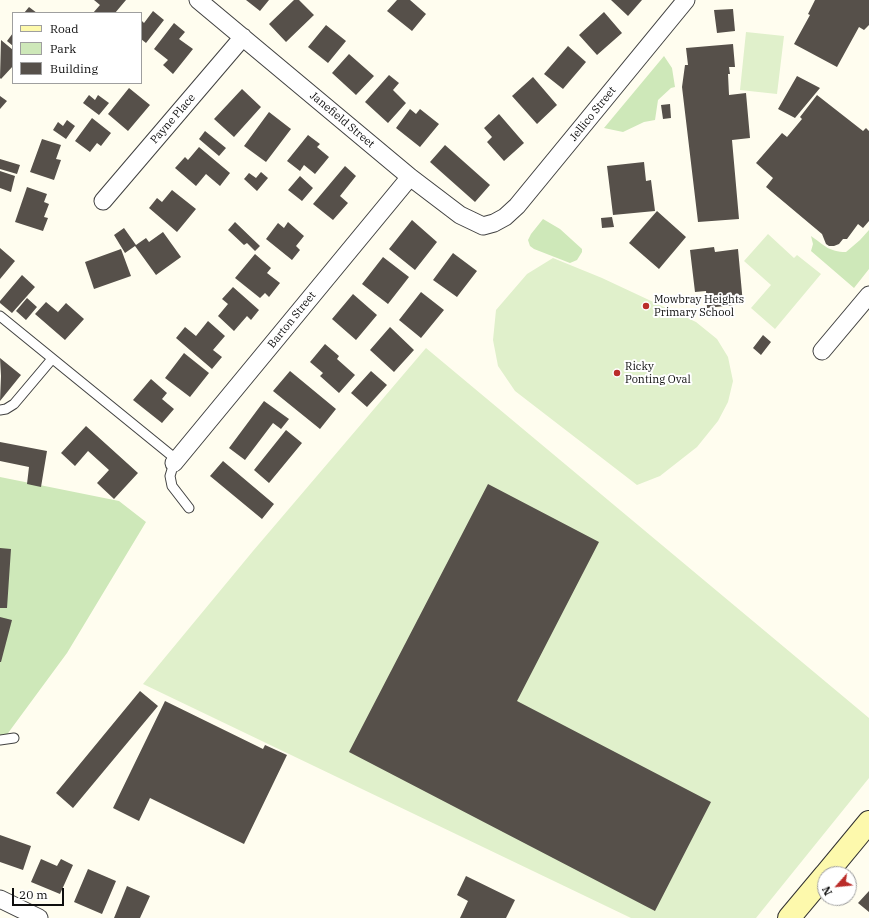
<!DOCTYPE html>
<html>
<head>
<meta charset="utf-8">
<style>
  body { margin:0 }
  #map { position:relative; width:869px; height:918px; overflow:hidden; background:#fffdef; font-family:"IBM Plex Serif",serif }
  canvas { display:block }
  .legend { position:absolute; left:12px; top:12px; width:130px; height:72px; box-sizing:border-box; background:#fff; border:1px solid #9f9f9f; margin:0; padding:5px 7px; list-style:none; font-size:12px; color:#0e0e0e }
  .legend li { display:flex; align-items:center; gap:8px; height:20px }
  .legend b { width:20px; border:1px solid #9f9f9f }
  .north { position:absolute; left:817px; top:866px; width:40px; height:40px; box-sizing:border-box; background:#fff; border:1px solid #9f9f9f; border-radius:50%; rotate:243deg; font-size:11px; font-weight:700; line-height:16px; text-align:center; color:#0e0e0e }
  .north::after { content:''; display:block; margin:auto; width:14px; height:18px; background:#ba2c29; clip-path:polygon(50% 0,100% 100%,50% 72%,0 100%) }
  .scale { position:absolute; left:12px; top:888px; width:52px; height:18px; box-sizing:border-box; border:2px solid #0e0e0e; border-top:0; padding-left:5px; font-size:12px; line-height:14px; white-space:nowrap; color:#0e0e0e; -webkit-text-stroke:3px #fff; paint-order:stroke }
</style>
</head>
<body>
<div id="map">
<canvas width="869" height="918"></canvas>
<ul class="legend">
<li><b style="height:5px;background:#fdf9ac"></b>Road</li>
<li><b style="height:11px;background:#cee8b9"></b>Park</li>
<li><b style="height:11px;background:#56504a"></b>Building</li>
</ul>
<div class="north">N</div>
<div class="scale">20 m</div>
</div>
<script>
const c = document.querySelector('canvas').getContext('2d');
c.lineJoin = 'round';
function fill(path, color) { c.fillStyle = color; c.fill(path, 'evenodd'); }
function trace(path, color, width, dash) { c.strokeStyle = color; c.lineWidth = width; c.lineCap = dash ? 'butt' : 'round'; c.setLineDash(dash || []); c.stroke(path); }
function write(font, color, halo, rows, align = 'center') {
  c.font = font + ' "IBM Plex Serif",serif'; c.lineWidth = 4; c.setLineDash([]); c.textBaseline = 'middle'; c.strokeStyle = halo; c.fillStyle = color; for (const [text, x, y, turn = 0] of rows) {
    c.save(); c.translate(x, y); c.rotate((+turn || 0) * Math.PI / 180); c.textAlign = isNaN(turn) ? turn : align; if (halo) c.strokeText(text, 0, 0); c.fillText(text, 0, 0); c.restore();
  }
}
const green = new Path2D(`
  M664,56L672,68L675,87L671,88L658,100L655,120L644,122L623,132L604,128Z
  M543,219L560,229L582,249V252L577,260L570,263L534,249L530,246L528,240L531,234Z
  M869,230V269L854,288L811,251L813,244L811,236C824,245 829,252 846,252L860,240Z
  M0,477L119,501L146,522L67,653L0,744Z`);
const pitch = new Path2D(`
  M746,32L784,36L777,94L740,90Z
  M768,234L794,258L797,255L821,274L775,329L751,308L771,285L744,261Z
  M553,258L602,278L696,322L717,339L728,357L733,381L728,402L718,421L697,447L660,476L637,485L515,391L498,366L493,340L496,310L527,274Z
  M426,348L869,718V778L756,918H631L143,684L253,551Z`);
const building = new Path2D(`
  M94,0H126L115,13H93L100,5Z
  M246,0H269L260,11Z
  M294,0H299L314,15L286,42L269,24Z
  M397,0H410L426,14L412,31L387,11Z
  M611,0H642L628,16Z
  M815,0H869V25L864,30L859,27L837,67L794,44L810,15L808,14Z
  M29,7L37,13H24Z
  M733,9L735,31L717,33L714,10Z
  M153,11L164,20L146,43L141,39V20L144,23Z
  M604,12L622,33L597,55L579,35Z
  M174,23L185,32L179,39L193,49L173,74L163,65L168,60L154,49Z
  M326,25L346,41L328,63L308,47Z
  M13,33V46L7,41Z
  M1,40L13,50V66L1,79L0,78Z
  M733,44L735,67H729L730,74H728L729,95L746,93L750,138L732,140L739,219L698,222L682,87L685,65H688L686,48Z
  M568,46L586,62L563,89L544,74Z
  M349,54L374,76L356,95L332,73Z
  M389,75L399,83L393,90L406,103L388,123L365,102Z
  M797,76L820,88L795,118L778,109Z
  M533,77L557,105L537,124L512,96Z
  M129,88L150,105L128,131L108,114Z
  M242,89L261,107L234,137L214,119Z
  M89,95L95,100L98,95L109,103L99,115L83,103Z
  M817,95L863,131L866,128L869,131V221L863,228L858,224L847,239H843L839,244L834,246H829L826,244L822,234L766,187L773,178L756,163L782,133L787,137L802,119L800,117Z
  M0,96L7,101L0,109Z
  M670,104L671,118L663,119L661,105Z
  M410,109L416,114L420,109L439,124L420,147L396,128Z
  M269,112L291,129L266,162L244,146Z
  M499,114L524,143L504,161L487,142L492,137L484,128Z
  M92,118L111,133L101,146L97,143L90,152L75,141Z
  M67,120L75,126L66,139L53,130L58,122L63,126Z
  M205,131L226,148L219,156L199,139Z
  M308,135L320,144L317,147L329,157L315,174L304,165L300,171L287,161Z
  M42,139L61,145L56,159L61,160L54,180L30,172Z
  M445,145L490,185L475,202L430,162Z
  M199,147L230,173L220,186L206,174L196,186L175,168L185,157L188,160Z
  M0,159L20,165L17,174L0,169Z
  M644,162L646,181L651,180L655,211L613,215L607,166Z
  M345,166L356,176L340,196L348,203L333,220L313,204Z
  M0,171L15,176L11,192L0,188Z
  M261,172L268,178L257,191L244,179L249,173L256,178Z
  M300,176L313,188L302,201L288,190Z
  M27,187L47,194L44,202L49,204L44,217L48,218L43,231L15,222Z
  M172,190L196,209L177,232L149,208L157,198L162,202Z
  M657,211L686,237L659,269L629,243Z
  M612,217L614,227L602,228L601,218Z
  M412,220L437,242L415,270L389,249Z
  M235,222L260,246L255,251L247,243L244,245L228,230Z
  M288,222L304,236L296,246L300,250L292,260L266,239L278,223L284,228Z
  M124,228L136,245L146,238L149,242L163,232L181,257L156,275L135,246L125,253L114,235Z
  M714,247L715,252L738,249L743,304L707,308L706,291L695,292L690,250Z
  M0,248L15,261L0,279Z
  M121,249L131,276L94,289L85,262Z
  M453,253L477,271L457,297L433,280Z
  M255,254L271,268L267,273L280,283L269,297L265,293L260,298L235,278Z
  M383,257L409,277L388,304L362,284Z
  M22,275L35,287L12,313L0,303V301Z
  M233,287L259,310L251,320L247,316L234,331L218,316L228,304L222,299Z
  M421,292L444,310L421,338L399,320Z
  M353,294L377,315L356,340L332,319Z
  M27,298L37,307L26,320L16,311Z
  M46,302L58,312L66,303L84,319L65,340L35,314Z
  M208,321L225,336L213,350L222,357L212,369L176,338L185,327L196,336Z
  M390,327L414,350L394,372L370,350Z
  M763,335L771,342L761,355L753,348Z
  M325,344L339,356L337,359L355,375L339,393L320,376L323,373L310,362Z
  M184,353L209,373L190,397L165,378Z
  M0,358L21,375L0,401L1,376Z
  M290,371L336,409L320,429L273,391Z
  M371,371L387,385L367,407L351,393Z
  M151,379L167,393L162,399L174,409L162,423L133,400Z
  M264,401L289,419L281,429L273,423L245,460L229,448Z
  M86,426L138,473L114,499L97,483L109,470L88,451L75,466L61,453Z
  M286,430L302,443L269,483L254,470Z
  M0,442L47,451L41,487L27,484L29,467L0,461Z
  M223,461L274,504L262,519L210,476Z
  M488,484L599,542L517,701L711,802L655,911L349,752Z
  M0,548L11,549L7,608H0Z
  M0,617L12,620L1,662H0Z
  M140,691L158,706L73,808L56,793Z
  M165,701L263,749L265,745L287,755L244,844L150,798L139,821L113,808Z
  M0,835L31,846L23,870L0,862Z
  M41,859L57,866L61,859L73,865L60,894L31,882Z
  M88,869L116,881L102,914L74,902Z
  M466,876L515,900L506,918H460L468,901L457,895Z
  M127,886L150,896L140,918H114Z
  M869,891V912L858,903Z`);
const lane = new Path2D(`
  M0,316L177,460
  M0,410L6,409L14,404L52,359
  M174,463L170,476L172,486L189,508
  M0,740L14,738`);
const street = new Path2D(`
  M198,0L410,177L460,215L483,226L494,223L505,217L517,206L686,0
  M103,201L243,37
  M822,351L869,295
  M174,463L410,177
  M0,899L39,918`);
const secondary = new Path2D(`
  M826,874L869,822
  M789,918L825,875`);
const markers = [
  [646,306,4,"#ba2c29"],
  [617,373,4,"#ba2c29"]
];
const streetNames = [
  ["Jellico Street",593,114,-51],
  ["Payne Place",173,119,-49],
  ["Janefield Street",342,120,40],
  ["Barton Street",292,320,-51]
];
const poiNames = [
  ["Mowbray Heights",654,300],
  ["Primary School",654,313],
  ["Ricky",625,367],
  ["Ponting Oval",625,380]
];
fill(green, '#cee8b9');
fill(pitch, '#e0f0cb');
fill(building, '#56504a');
trace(lane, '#414141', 11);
trace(street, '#414141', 19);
trace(secondary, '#303030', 24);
trace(lane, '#fff', 9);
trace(street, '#fff', 17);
trace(secondary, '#fdf9ac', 22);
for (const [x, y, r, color] of markers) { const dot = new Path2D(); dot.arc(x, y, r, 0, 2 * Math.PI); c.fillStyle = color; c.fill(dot); trace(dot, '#fff', 1.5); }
write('11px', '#0e0e0e', '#fff', streetNames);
write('11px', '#0e0e0e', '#fff', poiNames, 'left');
</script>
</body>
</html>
